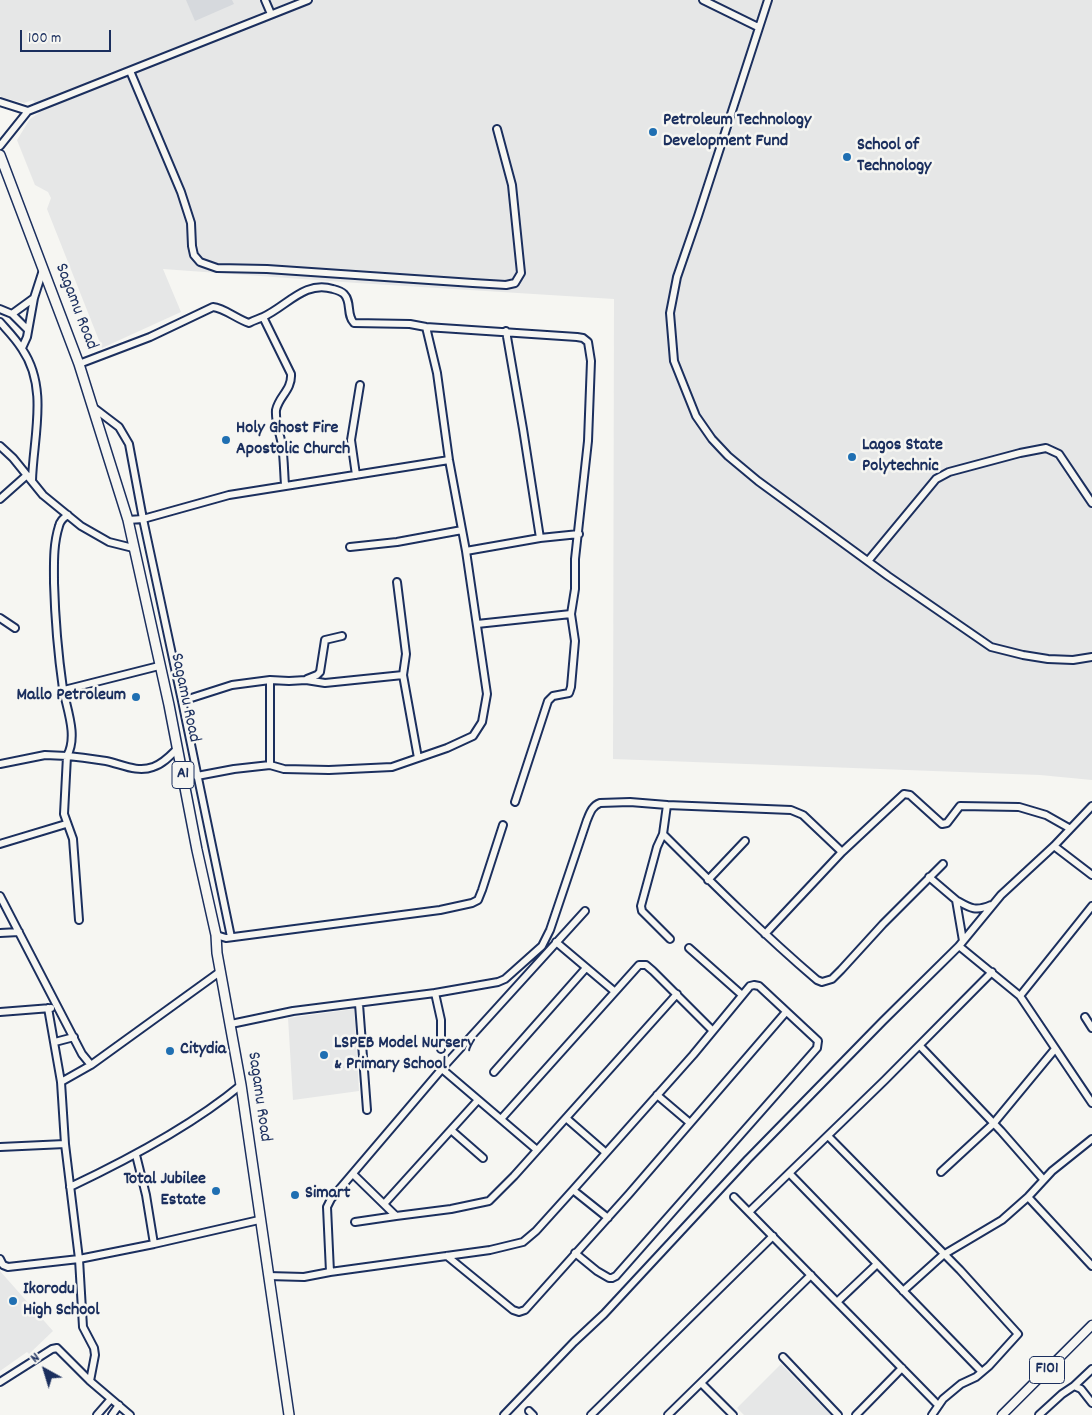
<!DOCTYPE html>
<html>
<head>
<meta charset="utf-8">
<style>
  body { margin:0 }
  #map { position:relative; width:1092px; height:1415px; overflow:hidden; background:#f6f6f2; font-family:Dekko,sans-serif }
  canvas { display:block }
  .north { position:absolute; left:20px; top:1345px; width:50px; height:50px; -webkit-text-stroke:4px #f6f6f2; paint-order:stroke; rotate:321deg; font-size:14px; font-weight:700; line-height:20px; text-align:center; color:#1b2f5e }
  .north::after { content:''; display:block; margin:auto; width:18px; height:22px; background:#1b2f5e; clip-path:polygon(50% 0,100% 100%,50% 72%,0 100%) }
  .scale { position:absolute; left:20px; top:30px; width:91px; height:22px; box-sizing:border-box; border:2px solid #1b2f5e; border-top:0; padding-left:6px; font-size:15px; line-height:18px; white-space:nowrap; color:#1b2f5e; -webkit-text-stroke:4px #f6f6f2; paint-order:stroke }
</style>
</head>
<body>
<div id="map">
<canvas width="1092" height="1415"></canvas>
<div class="north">N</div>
<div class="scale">100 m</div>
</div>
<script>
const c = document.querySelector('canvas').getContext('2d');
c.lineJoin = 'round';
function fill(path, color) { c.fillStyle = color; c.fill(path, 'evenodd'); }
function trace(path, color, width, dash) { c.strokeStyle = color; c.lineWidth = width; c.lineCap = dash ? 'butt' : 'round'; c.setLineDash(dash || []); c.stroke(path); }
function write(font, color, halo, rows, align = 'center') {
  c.font = font + ' Dekko,sans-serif'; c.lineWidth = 5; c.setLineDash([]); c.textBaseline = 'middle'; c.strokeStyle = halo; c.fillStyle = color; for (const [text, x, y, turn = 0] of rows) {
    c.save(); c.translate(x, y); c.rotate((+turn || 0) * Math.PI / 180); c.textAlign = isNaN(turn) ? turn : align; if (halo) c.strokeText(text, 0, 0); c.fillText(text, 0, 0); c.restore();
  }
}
const built = new Path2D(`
  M0,0H1092V780L1040,775L613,759L614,299L357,283L163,269L181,312L102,348L47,209L51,198L48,192L35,185L17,140L30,119L39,113L33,100L24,103L1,97L0,95Z
  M354,1009L359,1091L293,1100L288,1018Z
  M0,1271L53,1331L29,1354L27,1352L0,1371Z
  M781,1364L831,1415H744L737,1408Z`);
const green = new Path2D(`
  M186,0H232L234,4L195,21Z`);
const minor = new Path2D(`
  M265,0L271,14
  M703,0L758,27
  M768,0L698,216L677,277L670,313L674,361L696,416L712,439L728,456L758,481L888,576L991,647L1023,655L1048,659L1073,660L1092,657
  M130,71L181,192L191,223L192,246L194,255L200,262L217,268L267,269L473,283L506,285L515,283L521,273L512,185L497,129
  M0,102L28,111
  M0,146L28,111L308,0
  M0,309L12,314L28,330
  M12,314L34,298
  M263,317L291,374C292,390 279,396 276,410C275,423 280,433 282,445C284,458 284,472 285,485
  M0,322C7,330 16,339 22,349C49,388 33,438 32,481
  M506,331L523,429L540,538
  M22,348L27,337L34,298L43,270
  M79,364L150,337L213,307C224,308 237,319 249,323C254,320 259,319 263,317C287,306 305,280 333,289C337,290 341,291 344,294C352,302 346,315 354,323L410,324L426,327L577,337L583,338L588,342L591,361L588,441L575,559V589L571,614L575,641L571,687L569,693L553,696L548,701L515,802
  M94,408L119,427L129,444L143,519L182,701L231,937
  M0,446L13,458L43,495L81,526L109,542L133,548
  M356,475L351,440L360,385
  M0,499L27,475
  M128,520L143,519L229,495L449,460
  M350,547L397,542L462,530
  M466,551L540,538L579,534
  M868,561L936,479L949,472L1020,453L1046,448L1059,454L1092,503
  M397,582L406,654L403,675L418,758
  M0,618L15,628
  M477,624L571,614
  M307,679L317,675L320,672L325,640L342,636
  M64,690L159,666
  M182,701L232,685L270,680L289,681L306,680L325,683L403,675
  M0,764L45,755L67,756C78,736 67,710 63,689C58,654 55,618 54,583C54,564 53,545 59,526C60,521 63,518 68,515
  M270,765V680
  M183,772L197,776L234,769L270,765L284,769L329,770L392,767L447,748L473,736L482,722L487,694L466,551L449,460L437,373L426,327
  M667,805L663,834L657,847L641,906L642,911L670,939
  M663,834C713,884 763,934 817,980L822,982L832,979L841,970L883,924L943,864
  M0,844L66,824
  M1054,846L1092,875
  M929,877L956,900L963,941
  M708,880L745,841
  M0,896L82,1054L91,1065
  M956,900C970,908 975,912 991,905
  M79,920L73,839L64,814L67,756C80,757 93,759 106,761C121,764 137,773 153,767C163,764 171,755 178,748
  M0,933L19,932
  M765,934L842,852L904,794L910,795L942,824L947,823L960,806L1019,807L1046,815L1069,828
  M216,935L226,938L440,910L472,903L478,900L482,890L503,825
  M556,942L614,991
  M959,946L1020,996L1092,1103
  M689,948L742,995
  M435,993L441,1020V1049
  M1020,996L1092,906
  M359,1004L367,1110
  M48,1008L61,1082L65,1144L79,1259L83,1327L94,1348L95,1355L90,1381
  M0,1012L51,1008
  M1085,1017L1092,1028
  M231,1024L293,1011L435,993L498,982L505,979L542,946L550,930L587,820C590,813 592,806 600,803L630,802L667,805L791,810L803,815L842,852
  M55,1042L74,1037
  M920,1046L1001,1131L1043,1179
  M442,1069L537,1150
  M494,1072L586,968
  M61,1082L91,1065L221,971
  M657,1095L690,1123
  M566,1118L605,1152
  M501,1119L639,965H646L653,971L713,1031
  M451,1130L483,1158
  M828,1136L960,1270L1018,1334L989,1366L976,1377L961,1384L943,1399L932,1415
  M0,1147L65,1144
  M136,1155L146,1195L154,1244
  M941,1172L993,1124L1055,1049
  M353,1174L396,1216L451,1209L489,1201L514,1176L677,994
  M790,1174L981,1371
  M70,1187C127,1160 192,1126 241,1085
  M573,1190L608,1218
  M734,1197L938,1405
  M1028,1197L1092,1266
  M384,1204L478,1100
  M749,1212L885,1080L992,972
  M355,1222L396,1216
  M447,1256L513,1310L519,1312L525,1310L629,1194L786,1012
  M0,1259L3,1265L8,1267L79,1259L154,1244L259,1220
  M330,1272L327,1207L331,1199L446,1064L585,911
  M268,1276L304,1277L330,1272L490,1250L523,1242L536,1231L573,1190L693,1055L750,986L754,985L759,986L818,1041L817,1048L616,1276L612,1278H609L597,1271L575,1253
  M903,1291L943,1255L1002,1220L1028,1197L1052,1171L1092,1139
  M837,1302L877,1264
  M783,1357L838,1415
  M0,1382L52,1349L57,1348L90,1381L130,1415
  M701,1383L733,1415
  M1074,1386L1092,1369
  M529,1411L533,1415
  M97,1415L111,1399
  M112,1415L119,1405
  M504,1415L574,1342L604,1314L748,1159L883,1021L959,946L1001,895L1054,846L1092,806
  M591,1415L773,1236
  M668,1415L811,1275
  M856,1415L902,1368
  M1039,1415L1062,1394L1074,1386L1081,1389L1092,1403`);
const major = new Path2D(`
  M1002,1415L1092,1325`);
const highway = new Path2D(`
  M0,155L79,364L128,520L169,705L197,850L216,935L217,953L241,1085L289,1415`);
const markers = [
  [653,132,5,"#1f6fb2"],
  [847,157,5,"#1f6fb2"],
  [226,440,5,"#1f6fb2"],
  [852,457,5,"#1f6fb2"],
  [136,697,5,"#1f6fb2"],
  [170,1051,5,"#1f6fb2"],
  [324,1055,5,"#1f6fb2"],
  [216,1191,5,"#1f6fb2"],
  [295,1195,5,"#1f6fb2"],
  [13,1301,5,"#1f6fb2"]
];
const shields = [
  [183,775,22],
  [1047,1370,35]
];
const shieldNames = [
  ["A1",183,775],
  ["F101",1047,1370]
];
const poiNames = [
  ["Petroleum Technology",663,122],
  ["Development Fund",663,143],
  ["School of",857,147],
  ["Technology",857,168],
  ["Holy Ghost Fire",236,430],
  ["Apostolic Church",236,451],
  ["Lagos State",862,447],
  ["Polytechnic",862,468],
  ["Mallo Petroleum",126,697,"right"],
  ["LSPEB Model Nursery",334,1045],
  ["& Primary School",334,1066],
  ["Citydia",180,1051],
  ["Total Jubilee",206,1181,"right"],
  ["Estate",206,1202,"right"],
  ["Simart",305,1195],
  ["Ikorodu",23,1291],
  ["High School",23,1312]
];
const streetNames = [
  ["Sagamu Road",75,307,69],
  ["Sagamu Road",184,698,78],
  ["Sagamu Road",258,1097,82]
];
fill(built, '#e6e7e7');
fill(green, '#d6d9dd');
trace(minor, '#1b2f5e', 10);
trace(major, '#1b2f5e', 11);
trace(highway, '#1b2f5e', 12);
trace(minor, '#f6f6f2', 6);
trace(major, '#f6f6f2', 8);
trace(highway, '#f6f6f2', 9);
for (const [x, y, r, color] of markers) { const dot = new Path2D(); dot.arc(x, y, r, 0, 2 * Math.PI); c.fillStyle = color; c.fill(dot); trace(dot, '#f6f6f2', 2); }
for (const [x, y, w] of shields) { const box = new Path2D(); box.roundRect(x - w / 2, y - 13.5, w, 27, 4); c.fillStyle = '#f6f6f2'; c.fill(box); trace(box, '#1b2f5e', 1); }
write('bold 16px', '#1b2f5e', null, shieldNames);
write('bold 18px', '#1b2f5e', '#f6f6f2', poiNames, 'left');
write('18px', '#1b2f5e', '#f6f6f2', streetNames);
</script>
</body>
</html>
